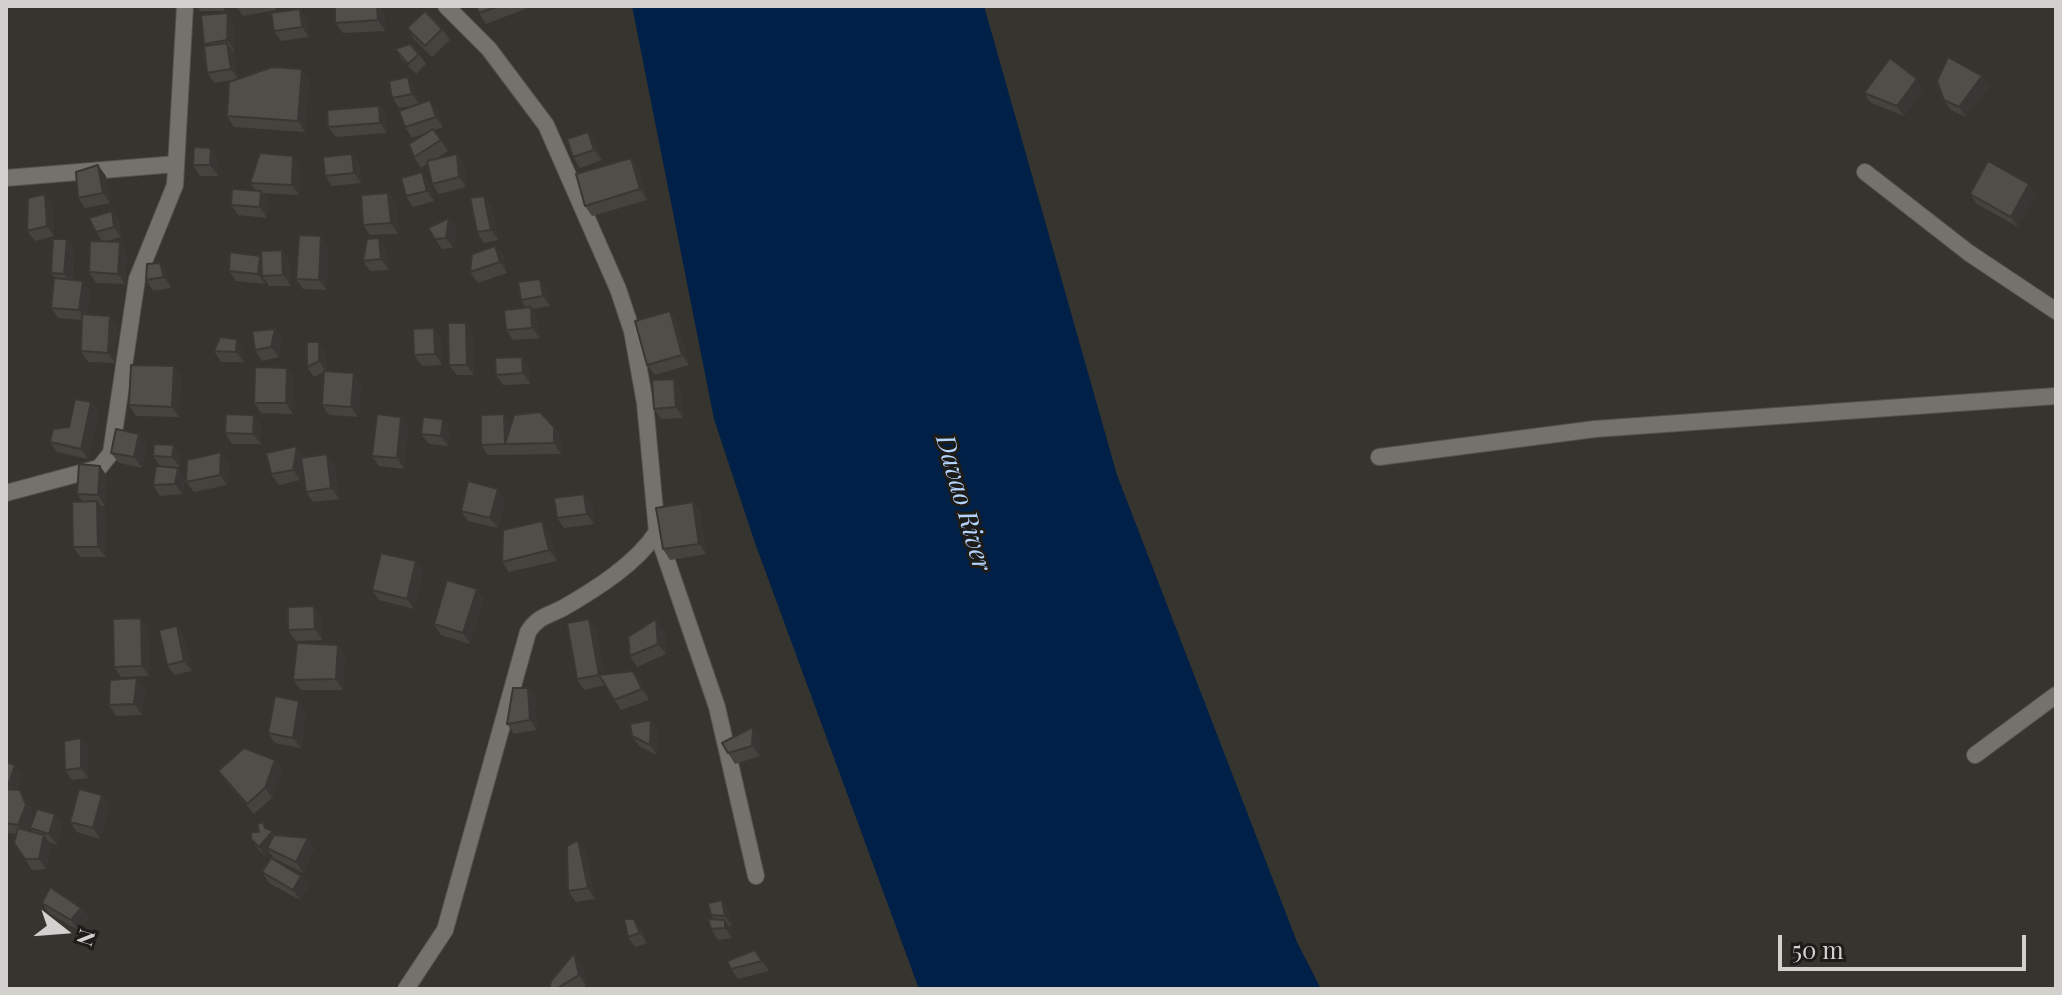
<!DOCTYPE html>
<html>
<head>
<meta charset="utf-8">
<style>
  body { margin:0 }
  #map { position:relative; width:2062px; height:995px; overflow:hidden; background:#36342f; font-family:"Playfair Display",serif }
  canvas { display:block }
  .frame { position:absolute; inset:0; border:8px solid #d3d1ce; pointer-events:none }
  .north { position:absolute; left:24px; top:891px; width:80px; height:80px; -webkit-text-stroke:6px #1d1c19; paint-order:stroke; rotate:107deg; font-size:22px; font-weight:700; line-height:32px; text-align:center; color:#d3d1ce }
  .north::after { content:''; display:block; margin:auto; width:28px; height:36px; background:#d3d1ce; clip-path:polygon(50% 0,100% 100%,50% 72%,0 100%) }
  .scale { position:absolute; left:1778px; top:935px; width:248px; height:36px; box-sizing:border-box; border:4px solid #d3d1ce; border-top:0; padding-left:10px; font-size:24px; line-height:28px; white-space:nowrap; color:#d3d1ce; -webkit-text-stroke:6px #1d1c19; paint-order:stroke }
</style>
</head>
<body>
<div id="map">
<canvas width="2062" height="995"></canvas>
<div class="frame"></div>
<div class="north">N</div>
<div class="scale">50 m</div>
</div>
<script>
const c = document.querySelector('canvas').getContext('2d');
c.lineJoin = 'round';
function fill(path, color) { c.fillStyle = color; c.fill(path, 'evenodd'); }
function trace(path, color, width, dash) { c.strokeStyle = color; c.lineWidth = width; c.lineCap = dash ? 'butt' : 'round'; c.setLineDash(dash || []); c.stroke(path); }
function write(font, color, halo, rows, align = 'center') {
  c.font = font + ' "Playfair Display",serif'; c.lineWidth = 6; c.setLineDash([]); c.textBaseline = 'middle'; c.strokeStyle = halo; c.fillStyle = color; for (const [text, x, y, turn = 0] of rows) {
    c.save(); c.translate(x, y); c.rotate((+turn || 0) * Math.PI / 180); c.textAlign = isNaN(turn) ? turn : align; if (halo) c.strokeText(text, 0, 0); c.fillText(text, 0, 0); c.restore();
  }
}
const water = new Path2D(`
  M632,6H984L1117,475L1297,942L1321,989H919L755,543L714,419Z`);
const minor = new Path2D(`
  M446,6L489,49L546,125L618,289L632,331L645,403L657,532L717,707L756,876
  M1865,172L1969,253L2056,311
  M6,178L176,164
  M1379,457L1595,429L2056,396
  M6,493L99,468L111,453L137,279L175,185L185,6
  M1975,755L2056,695
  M406,989L445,930L528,632C538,616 548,616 563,608C596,589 636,564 657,532`);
const wall = new Path2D(`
  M197,6H224V11H200Z
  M236,6H276V10L243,16Z
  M351,6H378L384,15L385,31L343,33L335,23Z
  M476,6H533L486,24L479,13Z
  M300,9L307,20L309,37L281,41L274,31Z
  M235,23V51H233L234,53L238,79L214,83L207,73L206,46L204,44Z
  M407,28L442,29L450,40L432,57L414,39Z
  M395,49L419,54L426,64L416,74L402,60Z
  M408,77L415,88L419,104L437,110L443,127L434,130L448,151L434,160L457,154L464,164L466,187L439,194L432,184L428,163L421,168L414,157L428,132L412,138L405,127L416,105L399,108L392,98Z
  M309,80L305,132L234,127L227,116Z
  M1989,87L1966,117L1951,110L1944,100Z
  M1924,90L1904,116L1871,103L1864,93Z
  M379,106L386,116L387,133L336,137L328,127Z
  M588,132L595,143L602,160L580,168L573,157Z
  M211,148L218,158V176H200L193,165Z
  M352,154L359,164L361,183L332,186L325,176Z
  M293,156L300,166L299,195L263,193L268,201L267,218L238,215L231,205L256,191L250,183Z
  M638,168L647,200L592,216L585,206Z
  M106,176L110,203L85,208L78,198Z
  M430,182L434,201L413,207L406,196Z
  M388,193L396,203L398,234L370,235L363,225Z
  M1970,194H2036L2018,227L1977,204Z
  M484,196L491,206L498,240L484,243L477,232Z
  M53,205L54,236L35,241L27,231Z
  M112,211L119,221L121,237L105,242H120L127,253L125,284L96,283L89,272L103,242L96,232Z
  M449,218L457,229L453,248L442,249L428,228Z
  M321,236L328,247L327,290L303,289L296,279Z
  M67,239L74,249L72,280L90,291L87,314L117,326L115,363L88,362L81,351L82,320L58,318L51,308L55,278L51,273Z
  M495,246L503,256L507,273L478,283L470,272Z
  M386,248L389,270L370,271L363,261Z
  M290,261L291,286H269L266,281L265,284L236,281L229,271Z
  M160,263L167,273L171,288L153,291L146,280Z
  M540,279L547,289L550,306L532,309L538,318L540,338L513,340L506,330L526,308L521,300Z
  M677,321L689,365L655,375L647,365Z
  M466,323L473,333L474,375H457L449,365Z
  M275,329L282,339L279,357L262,361L255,350Z
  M441,338L442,365L422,366L414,355Z
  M244,349V362H221L214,351Z
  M326,353V371L361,383L358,417L329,415L322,405L324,372L314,377L307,367Z
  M522,357L530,367V384L503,385L496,375Z
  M174,366L181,376L179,417L136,416L129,405Z
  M287,368L294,378L293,414L261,413L254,403Z
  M674,379L681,389L683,418L661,419L654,409Z
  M91,402L99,413L88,459L57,452L50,442L69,427Z
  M504,414L511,424L561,437V454L488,455L481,445Z
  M401,417L408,428L404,469L379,466L372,456Z
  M261,425V444H232L225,433Z
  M450,429L448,446L429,444L421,434Z
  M146,444L142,468L119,463L111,453Z
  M181,455L180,467L160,466L153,456Z
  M304,456L334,464L339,499L313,502L306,492L302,468L300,480L279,485L271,474Z
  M229,463L227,485L194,492L186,482Z
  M107,476L105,506H101L105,511L106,557H80L73,547L82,501L77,494Z
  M185,478L182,494L160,496L153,485Z
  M505,499L498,528L468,521L461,511Z
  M693,502L700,513L706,554L670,560L663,549Z
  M592,504L594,524L564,528L557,518Z
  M542,521L549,532L557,561L509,572L502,562Z
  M416,561L423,571L414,609L379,600L372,590Z
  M484,599L470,644L441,635L434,624Z
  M314,606L321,617L322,640L296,641L288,630Z
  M177,626L184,636L192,671L174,675L167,665Z
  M148,628L149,676L121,677L114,667Z
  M596,629L604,674L640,681L649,700L621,710L605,685L584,690L577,679Z
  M664,629L666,654L637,667L630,656Z
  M338,645L345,655L343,690H301L293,680Z
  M137,678L145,688L142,715L116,716L109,705Z
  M528,688L535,698L537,730L514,734L507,724Z
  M306,711L301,748L275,743L268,733Z
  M658,731L657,755L639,746L632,736Z
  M81,738L88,749V778L72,780L65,770Z
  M760,738V756L735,764L728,753Z
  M275,760L282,770L272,798L254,814L226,782L218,771Z
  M6,762L15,765L22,775L17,790H20L27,801L33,815L27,831L33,832L30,828L55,814L62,824L57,845L49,842L51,845L46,869L32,870L14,843L16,834L6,833Z
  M102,795L109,806L100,839L77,832L70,822Z
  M263,822L268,829L276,835L315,848L303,873L274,858L270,853L266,857L258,849L251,839L259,832Z
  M578,840L585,850L595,899L576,902L568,891Z
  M262,872L301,876L309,886L300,900L269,883Z
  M722,900L729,911L732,926H729L732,931V938L718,940L711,929L714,920L711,915Z
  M42,903L81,908L89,919L78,930L49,913Z
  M641,929L647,943L635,947L628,937Z
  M755,950L769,971L738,979L731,969Z
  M582,963L586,986L581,989H549Z`);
const shadedWall = new Path2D(`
  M377,6L384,15L385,31L378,20Z
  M300,9L307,20L309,37L302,27Z
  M228,13L235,23V51L227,40Z
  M227,43L234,53L238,79L231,69Z
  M302,69L309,80L305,132L298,121Z
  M1982,76L1989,87L1966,117L1959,107Z
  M408,77L415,88L419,104L412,94Z
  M1917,79L1924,90L1904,116L1897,106Z
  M430,100L437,110L443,127L436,117Z
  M379,106L386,116L387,133L380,123Z
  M588,132L595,143L602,160L594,150Z
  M211,148L218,158V176L210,165Z
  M352,154L359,164L361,183L354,173Z
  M457,154L464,164L466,187L459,177Z
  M293,156L300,166L299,195L292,185Z
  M631,158L638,168L647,200L640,189Z
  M98,165L106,176L110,203L103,193Z
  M422,172L430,182L434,201L427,191Z
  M2029,184L2036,194L2018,227L2011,217Z
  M261,191L268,201L267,218L260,207Z
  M388,193L396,203L398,234L391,223Z
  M45,194L53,205L54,236L47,226Z
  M484,196L491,206L498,240L491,230Z
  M112,211L119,221L121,237L114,227Z
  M449,218L457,229L453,248L446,238Z
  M321,236L328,247L327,290L319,280Z
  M379,238L386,248L389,270L381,259Z
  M67,239L74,249L71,284L64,274Z
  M120,242L127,253L125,284L118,274Z
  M495,246L503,256L507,273L500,262Z
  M282,250L290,261L291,286L283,275Z
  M260,256L267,266L262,276L266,281L265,284L258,274Z
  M160,263L167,273L171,288L164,277Z
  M540,279L547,289L550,306L543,296Z
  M83,281L90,291L87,321L79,310Z
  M531,307L538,318L540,338L532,328Z
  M670,311L677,321L689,365L682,355Z
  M110,316L117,326L115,363L108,353Z
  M466,323L473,333L474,375L467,365Z
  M434,328L441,338L442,365L435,354Z
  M275,329L282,339L279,357L271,347Z
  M237,339L244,349V362L236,352Z
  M319,342L326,353V371L319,361Z
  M522,357L530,367V384L523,373Z
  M174,366L181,376L179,417L172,407Z
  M287,368L294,378L293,414L286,403Z
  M354,373L361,383L358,417L351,407Z
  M674,379L681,389L683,418L676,407Z
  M91,402L99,413L88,459L81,449Z
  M504,414L511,424L505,444Z
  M254,415L261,425V444L253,434Z
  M401,417L408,428L404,469L397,458Z
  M443,419L450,429L448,446L441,436Z
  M554,427L561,437V454L554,443Z
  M139,434L146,444L142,468L134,457Z
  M174,445L181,455L180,467L172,457Z
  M297,446L304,456L300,480L293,470Z
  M221,452L229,463L227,485L220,475Z
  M327,454L334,464L339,499L331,488Z
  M100,466L107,476L105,506L98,495Z
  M178,468L185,478L182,494L175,484Z
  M498,489L505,499L498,528L490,518Z
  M584,494L592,504L594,524L587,514Z
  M97,501L105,511L106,557L98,547Z
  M693,502L700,513L706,554L699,544Z
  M542,521L549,532L557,561L549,550Z
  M416,561L423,571L414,609L407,599Z
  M477,589L484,599L470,644L463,633Z
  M314,606L321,617L322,640L315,629Z
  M141,618L148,628L149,676L142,666Z
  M589,619L596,629L606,685L599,675Z
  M656,619L664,629L666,654L658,644Z
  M177,626L184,636L192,671L184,661Z
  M338,645L345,655L343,690L336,679Z
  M633,671L640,681L649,700L642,689Z
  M137,678L145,688L142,715L134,704Z
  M528,688L535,698L537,730L530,720Z
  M299,701L306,711L301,748L293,738Z
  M651,720L658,731L657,755L650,745Z
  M753,727L760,738V756L752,746Z
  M81,738L88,749V778L81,768Z
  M275,760L282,770L272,798L265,788Z
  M15,765L22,775L15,796L8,786Z
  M20,790L27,801L33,815L26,835L18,825Z
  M102,795L109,806L100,839L93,828Z
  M55,814L62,824L57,845L49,834Z
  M263,822L271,834L273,831L280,841L267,848L270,853L266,857L259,847L265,828Z
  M44,835L51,845L46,869L39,859Z
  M308,838L315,848L303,873L296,862Z
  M578,840L585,850L595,899L588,888Z
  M301,876L309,886L300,900L293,890Z
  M722,900L729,911L732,926L725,916Z
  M81,908L89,919L78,930L71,920Z
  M634,919L641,929L647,943L640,933Z
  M725,920L732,931V938L725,928Z
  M574,953L582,963L586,986L579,975Z`);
const building = new Path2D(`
  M377,6L378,20L335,23V7Z
  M476,6H499L479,13Z
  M300,9L302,27L274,31L271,13Z
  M425,11L442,29L425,46L407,28Z
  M228,13L227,40L204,44L201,15Z
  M227,43L231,69L207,73L204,46Z
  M410,44L419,54L408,64L395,49Z
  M1948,57L1982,76L1959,107L1944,100L1937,81Z
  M1890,58L1917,79L1897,106L1864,93Z
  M272,67L302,69L298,121L227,116L229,82Z
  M408,77L412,94L392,98L389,81Z
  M430,100L436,117L405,127L399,111Z
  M379,106L380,123L328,127L327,110Z
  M433,129L441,140L414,157L409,144Z
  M588,132L594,150L573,157L567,139Z
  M194,147L211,148L210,165H193Z
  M260,153L293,156L292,185L250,183Z
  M352,154L354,173L325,176L323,157Z
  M457,154L459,177L432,184L427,161Z
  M631,158L640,189L585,206L576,174Z
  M1988,161L2029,184L2011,217L1970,194Z
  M98,165L103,193L78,198L76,172Z
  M422,172L427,191L406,196L401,178Z
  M232,189L261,191L260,207L231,205Z
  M388,193L391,223L363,225L361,195Z
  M45,194L47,226L27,231L28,198Z
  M484,196L491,230L477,232L470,198Z
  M112,211L114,227L96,232L89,218Z
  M449,218L446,238L435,239L428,228Z
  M299,235L321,236L319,280L296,279Z
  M379,238L381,259L363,261L367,239Z
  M53,239H67L64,274L51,273Z
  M90,241L120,242L118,274L89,272Z
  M495,246L500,262L470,272L472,254Z
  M282,250L283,275L262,276L261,251Z
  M230,252L260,256L258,274L229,271Z
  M160,263L164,277L146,280L147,264Z
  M54,278L83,281L79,310L51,308Z
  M540,279L543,296L521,300L518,282Z
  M531,307L532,328L506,330L504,310Z
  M670,311L682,355L647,365L635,321Z
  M82,314L110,316L108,353L81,351Z
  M448,323H466L467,365H449Z
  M434,328L435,354L414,355L413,329Z
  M275,329L271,347L255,350L252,331Z
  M220,337L237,339L236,352L214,351Z
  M307,342H319V361L307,367Z
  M522,357L523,373L496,375L495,358Z
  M131,365L174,366L172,407L129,405Z
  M255,367L287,368L286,403H254Z
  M324,371L354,373L351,407L322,405Z
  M674,379L676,407L654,409L652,380Z
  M75,399L91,402L81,449L50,442L53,429L69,427Z
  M540,412L554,427V443L505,444L514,415Z
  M226,414L254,415L253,434L225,433Z
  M377,414L401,417L397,458L372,456Z
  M504,414L505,444L481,445V415Z
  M423,417L443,419L441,436L421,434Z
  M116,429L139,434L134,457L111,453Z
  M154,444L174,445L172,457L153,456Z
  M297,446L293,470L271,474L266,453Z
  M221,452L220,475L186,482L187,460Z
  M327,454L331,488L306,492L301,458Z
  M79,464L100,466L98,495L77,494Z
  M156,466L178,468L175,484L153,485Z
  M468,481L498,489L490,518L461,511Z
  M584,494L587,514L557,518L554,498Z
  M97,501L98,547H73L72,502Z
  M693,502L699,544L663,549L656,508Z
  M542,521L549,550L502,562L503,530Z
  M381,553L416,561L407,599L372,590Z
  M447,580L477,589L463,633L434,624Z
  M314,606L315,629L288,630V607Z
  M141,618L142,666L114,667L113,619Z
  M589,619L599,675L577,679L567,623Z
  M656,619L658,644L630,656L628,637Z
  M177,626L184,661L167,665L159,630Z
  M297,643L338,645L336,679L293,680Z
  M633,671L642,689L614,700L599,675Z
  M137,678L134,704L109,705L110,680Z
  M513,688H528L530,720L507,724Z
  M275,696L299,701L293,738L268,733Z
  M651,720L650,745L632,736L630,724Z
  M753,727L752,746L728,753L722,743Z
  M81,738V768L65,770L64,741Z
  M244,748L275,760L265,788L247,804L218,771Z
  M6,762L15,765L8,786L6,785Z
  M6,789L20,790L26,805L18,825L6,823Z
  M79,789L102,795L93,828L70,822Z
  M37,809L55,814L49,834L30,828Z
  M263,822L265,828L273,831L259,847L251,839V832H259L257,824Z
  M18,828L44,835L39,859H25L14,843Z
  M274,835L308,838L296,862L267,848Z
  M578,840L588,888L568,891L567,846Z
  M271,858L301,876L293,890L262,872Z
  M50,887L81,908L71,920L42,903Z
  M722,900L725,916L711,915L708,903Z
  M624,919H634L640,933L628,937Z
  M708,919L725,920V928L711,929Z
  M755,950L762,961L731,969L727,961Z
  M574,953L579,975L556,989H549L551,981Z`);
const waterNames = [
  ["Davao River",963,503,74]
];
fill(water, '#012047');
trace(minor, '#54524e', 18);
trace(minor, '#75726d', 16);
fill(wall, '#46433f');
fill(shadedWall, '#393733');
fill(building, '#514e49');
trace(building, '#393733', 2);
write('italic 26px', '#b4d3fd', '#1d1c19', waterNames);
</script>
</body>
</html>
